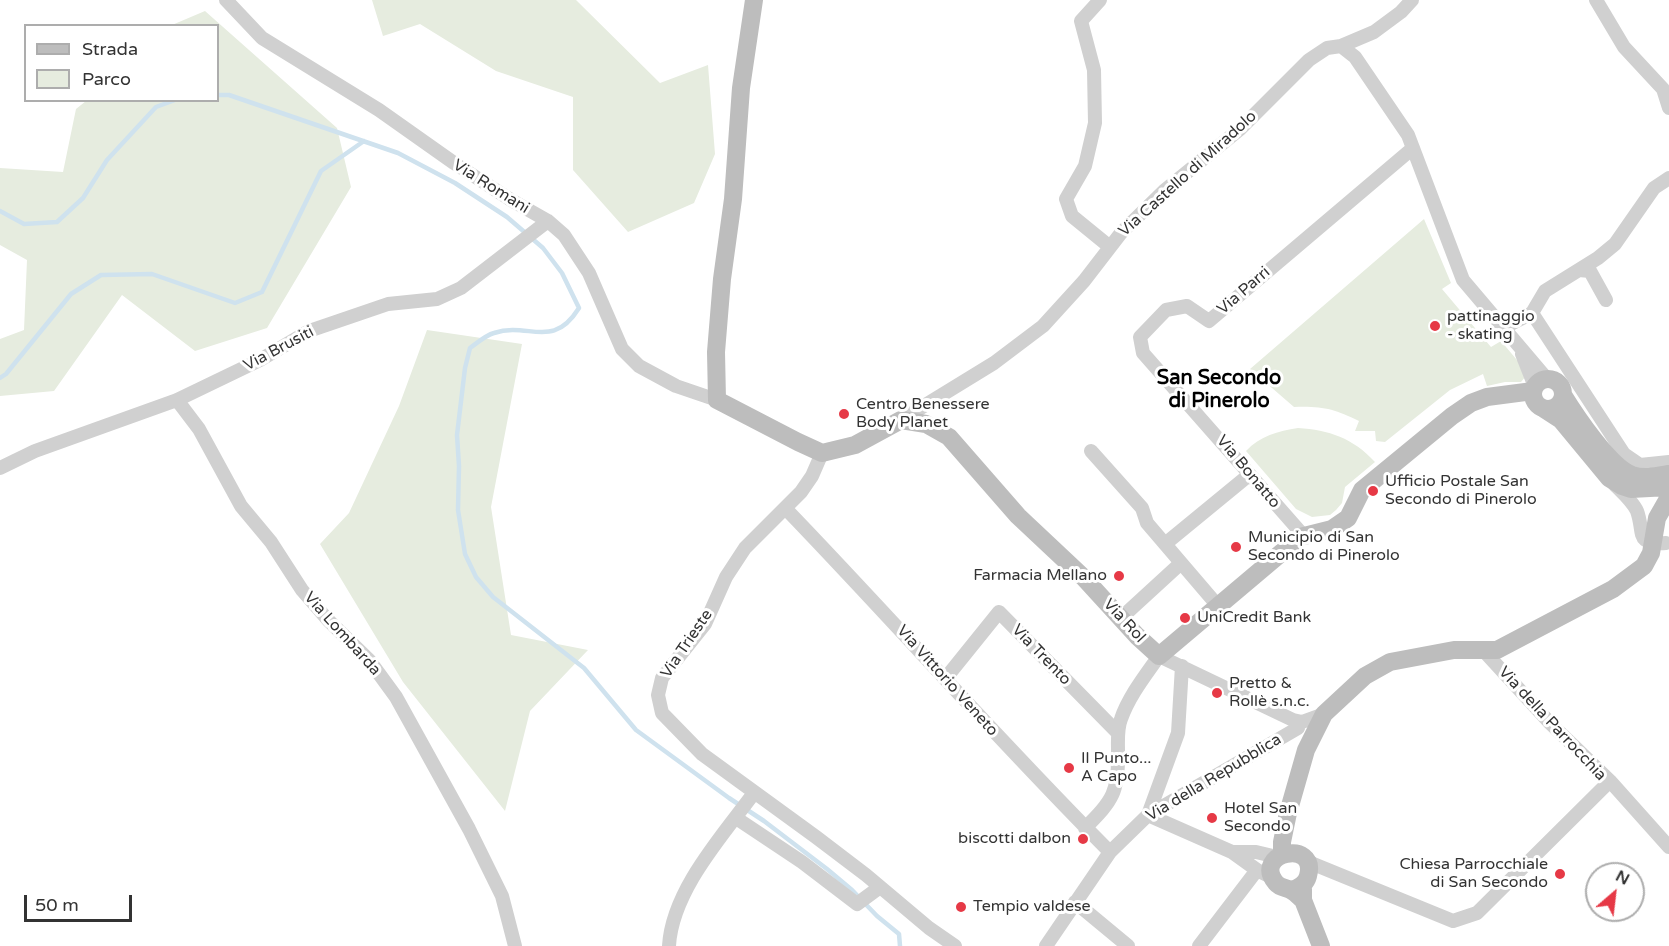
<!DOCTYPE html>
<html>
<head>
<meta charset="utf-8">
<style>
  body { margin:0 }
  #map { position:relative; width:1669px; height:946px; overflow:hidden; background:#fff; font-family:"Varela Round",sans-serif }
  canvas { display:block }
  .legend { position:absolute; left:24px; top:24px; width:195px; height:78px; box-sizing:border-box; background:#fff; border:2px solid #adadad; margin:0; padding:8px 10px; list-style:none; font-size:18px; color:#333 }
  .legend li { display:flex; align-items:center; gap:12px; height:30px }
  .legend b { width:30px; border:2px solid #adadad }
  .north { position:absolute; left:1585px; top:862px; width:60px; height:60px; box-sizing:border-box; background:#fff; border:2px solid #adadad; border-radius:50%; rotate:28deg; font-size:16px; font-weight:700; line-height:24px; text-align:center; color:#333 }
  .north::after { content:''; display:block; margin:auto; width:21px; height:27px; background:#e63946; clip-path:polygon(50% 0,100% 100%,50% 72%,0 100%) }
  .scale { position:absolute; left:24px; top:895px; width:108px; height:27px; box-sizing:border-box; border:3px solid #333; border-top:0; padding-left:8px; font-size:18px; line-height:21px; white-space:nowrap; color:#333; -webkit-text-stroke:4px #fff; paint-order:stroke }
</style>
</head>
<body>
<div id="map">
<canvas width="1669" height="946"></canvas>
<ul class="legend">
<li><b style="height:8px;background:#bdbdbd"></b>Strada</li>
<li><b style="height:16px;background:#e6ecdf"></b>Parco</li>
</ul>
<div class="north">N</div>
<div class="scale">50 m</div>
</div>
<script>
const c = document.querySelector('canvas').getContext('2d');
c.lineJoin = 'round';
function fill(path, color) { c.fillStyle = color; c.fill(path, 'evenodd'); }
function trace(path, color, width, dash) { c.strokeStyle = color; c.lineWidth = width; c.lineCap = dash ? 'butt' : 'round'; c.setLineDash(dash || []); c.stroke(path); }
function write(font, color, halo, rows, align = 'center') {
  c.font = font + ' "Varela Round",sans-serif'; c.lineWidth = 6; c.setLineDash([]); c.textBaseline = 'middle'; c.strokeStyle = halo; c.fillStyle = color; for (const [text, x, y, turn = 0] of rows) {
    c.save(); c.translate(x, y); c.rotate((+turn || 0) * Math.PI / 180); c.textAlign = isNaN(turn) ? turn : align; if (halo) c.strokeText(text, 0, 0); c.fillText(text, 0, 0); c.restore();
  }
}
const green = new Path2D(`
  M372,0H576L660,83L708,65L715,154L694,203L628,232L573,170V97L496,71L420,24L383,36Z
  M205,11L337,128L351,187L267,328L195,351L122,295L54,391L0,396V339L24,330L27,260L0,245V168L63,172L76,109L86,101L218,100V26L172,25Z
  M1424,219L1451,283L1442,289L1491,347L1501,341L1522,366L1526,376L1521,382H1505L1487,386L1483,374L1450,390L1385,442L1376,441L1375,431H1355L1359,421C1334,409 1323,406 1294,407L1250,369Z
  M427,330L522,344L491,507L511,635L588,650L530,711L505,811L403,682L320,544L349,513L399,406Z
  M1298,428C1329,430 1353,438 1375,462L1345,487L1342,503L1336,510L1330,515L1312,517L1296,509L1246,451C1260,436 1278,431 1298,428Z`);
const stream = new Path2D(`
  M218,95H229L398,153L455,183L507,217L543,248L562,273L579,308C552,351 529,321 494,333C486,335 477,343 470,348L465,368L457,435L459,466L458,510L465,554L476,577L493,597L584,668L636,730L729,798L764,821L827,869L852,890L877,916L899,934L900,946
  M0,211L24,224L57,222L83,198L107,160L156,107L175,100
  M0,378L6,374L71,294L101,275L152,274L235,303L262,292L321,171L364,141`);
const street = new Path2D(`
  M226,0L262,38L379,110L454,163L511,200L548,221L564,235L589,273L622,349L639,366L676,386L717,400
  M1100,0L1081,21L1094,70L1095,123L1085,166L1066,199L1072,216L1110,247
  M1596,0L1624,47L1663,89L1669,108
  M1341,46L1355,57L1408,135L1463,280L1547,379
  M1579,270L1590,271L1606,300
  M1532,313L1545,291L1598,258L1615,244L1654,188L1669,178
  M1503,328L1532,313L1624,454L1640,465L1669,462
  M1522,354L1535,387
  M177,400L199,429L241,506L271,542L302,590L328,620L369,660L396,697L469,829L502,896L515,946
  M901,420L994,363L1043,326L1084,281L1121,233L1164,191L1240,129L1309,60L1327,48L1341,46L1374,32L1401,12L1412,0
  M1091,451L1142,508L1147,523L1218,606
  M822,453L812,476L801,492L745,548L726,577L705,624L662,678L658,695L662,713L702,754L816,837L866,875L929,928L955,946
  M0,468L35,451L177,400L260,360L309,331L388,304L437,299L461,288L548,221
  M1615,485C1622,492 1633,502 1637,511C1645,533 1634,545 1666,543
  M786,509C895,622 999,741 1110,852
  M1303,535L1143,353L1140,337L1166,310L1187,306L1209,321L1413,148
  M1165,544L1249,475
  M1121,618L1181,563
  M1483,650L1550,723L1610,781L1669,847
  M945,679L999,612L1118,733
  M1148,815L1178,733L1182,666
  M1148,815L1232,852L1257,870L1273,878
  M736,818L802,862L857,904L880,887
  M1085,828C1113,800 1119,792 1118,751C1118,740 1117,729 1121,719C1129,696 1145,676 1159,656L1293,720L1302,722L1324,714
  M1232,852H1256L1277,857
  M1306,861L1453,921L1477,913L1610,781
  M1075,902L1128,946
  M669,946C672,891 722,836 754,793
  M1046,946L1110,852L1148,815L1298,728
  M1199,946L1257,870`);
const secondary = new Path2D(`
  M754,0L741,88L733,199L722,279L716,352L717,400L798,442L822,453L855,445L901,420L926,424L949,437L1018,516L1084,578L1137,636L1159,656L1300,537L1332,529L1348,518L1362,490L1452,416L1471,403L1487,397L1533,391
  M1533 394a15 15 0 1 1 30 0a15 15 0 1 1-30 0Z
  M1563,395C1576,416 1610,467 1632,475C1644,479 1657,476 1669,474
  M1541,407L1561,420L1609,478L1622,486L1631,489L1669,487
  M1282,854V842L1288,813L1306,750L1324,714L1365,676L1390,662L1454,650H1497L1613,589L1644,566L1651,553L1657,518L1669,497
  M1303,889V900L1321,946
  M1291,890C1299,888 1306,884 1308,876C1318,838 1251,853 1276,883C1281,889 1287,887 1292,891C1296,893 1300,898 1303,900`);
const markers = [
  [1435,326,6,"#e63946"],
  [844,414,6,"#e63946"],
  [1373,491,6,"#e63946"],
  [1236,547,6,"#e63946"],
  [1119,576,6,"#e63946"],
  [1185,618,6,"#e63946"],
  [1217,693,6,"#e63946"],
  [1069,768,6,"#e63946"],
  [1212,818,6,"#e63946"],
  [1083,839,6,"#e63946"],
  [1560,874,6,"#e63946"],
  [961,907,6,"#e63946"]
];
const streetNames = [
  ["Via Castello di Miradolo",1188,174,-42],
  ["Via Romani",491,187,32],
  ["Via Parri",1244,291,-41],
  ["Via Brusiti",279,349,-28],
  ["Via Bonatto",1248,472,50],
  ["Via Rol",1124,621,47],
  ["Via Lombarda",342,634,48],
  ["Via Trieste",687,644,-56],
  ["Via Trento",1041,655,46],
  ["Via Vittorio Veneto",947,681,48],
  ["Via della Parrocchia",1552,724,47],
  ["Via della Repubblica",1214,778,-31]
];
const poiNames = [
  ["pattinaggio",1447,317],
  ["- skating",1447,335],
  ["Centro Benessere",856,405],
  ["Body Planet",856,423],
  ["Ufficio Postale San",1385,482],
  ["Secondo di Pinerolo",1385,500],
  ["Municipio di San",1248,538],
  ["Secondo di Pinerolo",1248,556],
  ["Farmacia Mellano",1107,576,"right"],
  ["UniCredit Bank",1197,618],
  ["Pretto &",1229,684],
  ["Rollè s.n.c.",1229,702],
  ["Il Punto...",1081,759],
  ["A Capo",1081,777],
  ["Hotel San",1224,809],
  ["Secondo",1224,827],
  ["biscotti dalbon",1071,839,"right"],
  ["Chiesa Parrocchiale",1548,865,"right"],
  ["di San Secondo",1548,883,"right"],
  ["Tempio valdese",973,907]
];
const quarterNames = [
  ["San Secondo",1219,379],
  ["di Pinerolo",1219,402]
];
fill(green, '#e6ecdf');
trace(stream, '#cfe2ee', 4.5);
trace(street, '#d0d0d0', 14);
trace(secondary, '#bdbdbd', 18);
for (const [x, y, r, color] of markers) { const dot = new Path2D(); dot.arc(x, y, r, 0, 2 * Math.PI); c.fillStyle = color; c.fill(dot); trace(dot, '#fff', 2); }
write('16px', '#333', '#fff', streetNames);
write('16px', '#333', '#fff', poiNames, 'left');
write('bold 20px', '#000', '#fff', quarterNames);
</script>
</body>
</html>
